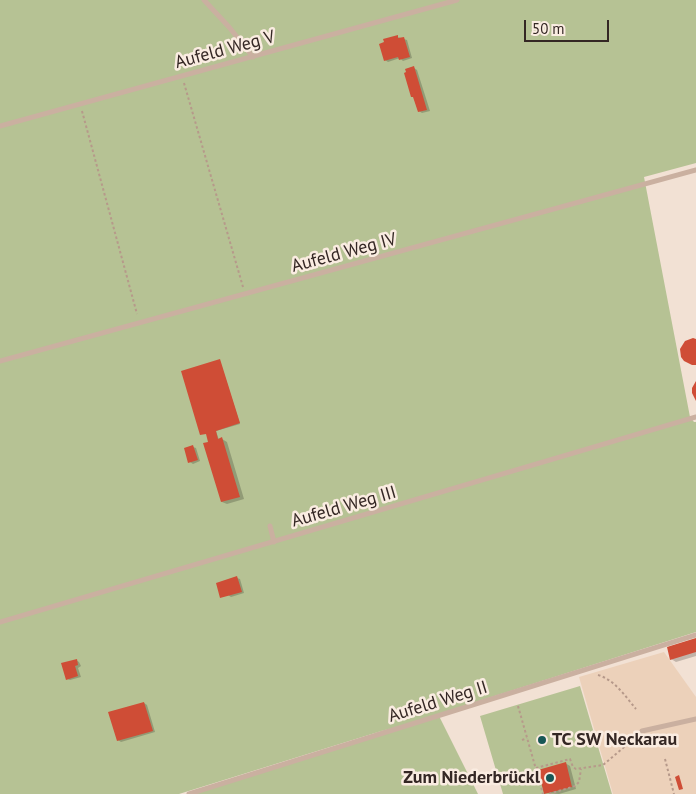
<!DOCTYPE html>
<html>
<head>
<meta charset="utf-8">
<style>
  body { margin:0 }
  #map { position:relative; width:696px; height:794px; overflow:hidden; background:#f2e1d4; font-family:"PT Sans",sans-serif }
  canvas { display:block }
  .scale { position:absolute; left:524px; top:20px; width:85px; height:22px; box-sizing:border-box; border:2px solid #342724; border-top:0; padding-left:6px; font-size:15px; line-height:18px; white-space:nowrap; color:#342724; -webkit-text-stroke:4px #faece1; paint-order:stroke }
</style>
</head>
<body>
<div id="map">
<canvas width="696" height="794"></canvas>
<div class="scale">50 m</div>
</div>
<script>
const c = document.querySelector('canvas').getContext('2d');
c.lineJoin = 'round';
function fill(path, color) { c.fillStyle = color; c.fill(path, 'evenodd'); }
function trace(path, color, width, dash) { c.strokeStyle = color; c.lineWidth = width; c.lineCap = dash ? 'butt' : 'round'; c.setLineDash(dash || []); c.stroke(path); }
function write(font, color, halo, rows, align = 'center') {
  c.font = font + ' "PT Sans",sans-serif'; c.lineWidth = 5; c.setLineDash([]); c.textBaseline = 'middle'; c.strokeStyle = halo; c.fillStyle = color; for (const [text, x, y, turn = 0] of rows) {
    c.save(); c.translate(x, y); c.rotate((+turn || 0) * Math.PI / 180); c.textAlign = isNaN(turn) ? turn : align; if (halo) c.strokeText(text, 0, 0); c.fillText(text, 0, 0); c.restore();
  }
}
const green = new Path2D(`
  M0,0H696V163L644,177L690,417L694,422H696V632L438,714L478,794H192L391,728L179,794H0Z
  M580,686L612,794H503L480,716Z`);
const plaza = new Path2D(`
  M664,652L696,697V794H613L579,677Z`);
const shadow = new Path2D(`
  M397,37L407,40L412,58L403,61L400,58L388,62L385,60Z
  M414,68L417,70L430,111L422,113L419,111Z
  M220,361L240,424L216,431L219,440L222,439L227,442L244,499L227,504L222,502L207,434H201Z
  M193,447L196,448L200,461L193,464L190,462Z
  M237,578L240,579L244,593L231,597L228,595L221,597Z
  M696,639V656L676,662L671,659Z
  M76,660L79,662L81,666L78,668L81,677L70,680L67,679Z
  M144,703L147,705L155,732L121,742L118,740Z
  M565,763L570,766L576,789L559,794L546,793Z`);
const building = new Path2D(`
  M398,35V38L404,37L410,57L399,60L398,57L384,61L379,44L384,42L383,39Z
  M414,66L427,110L418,112L413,97H411L404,73L406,72L405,69Z
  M693,338L696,339V365H692L684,361L681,357L680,349L685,341Z
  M220,359L240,423L216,431L218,439L222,437L240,497L221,502L203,443L208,442L206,434L200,435L181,371Z
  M696,381V401L692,393V388Z
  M193,445L198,460L188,463L184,448Z
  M237,576L242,592L220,598L216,583Z
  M696,638V652L670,660L667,647Z
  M77,659L78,665L75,666L78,676L66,680L61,663Z
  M144,702L153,731L117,741L108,712Z
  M566,762L572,787L544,794L538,770Z
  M679,775L683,789L679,790L675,777Z`);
const path = new Path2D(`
  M184,83L243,287
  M82,111L137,314
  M598,675C615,680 625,696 636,709
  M518,706L543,794
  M522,740L527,738
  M665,759L674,794
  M536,768L570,759L573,767L576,769L603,765L636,737
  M549,794L575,786L579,782L581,769`);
const lane = new Path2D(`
  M204,0L229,27L253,57
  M0,126L457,0
  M0,361L696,170
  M270,526L274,542
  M0,622L696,417
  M642,731L696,719
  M189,794L696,635`);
const markers = [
  [542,740,5,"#175756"],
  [550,778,5,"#175756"]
];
const streetNames = [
  ["Aufeld Weg V",225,50,-15],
  ["Aufeld Weg IV",344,253,-15],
  ["Aufeld Weg III",344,507,-16],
  ["Aufeld Weg II",438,702,-17]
];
const poiNames = [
  ["TC SW Neckarau",552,740],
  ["Zum Niederbrückl",540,778,"right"]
];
fill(green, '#b6c294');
fill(plaza, '#ecd1ba');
fill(shadow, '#0003');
fill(building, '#cf4d36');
trace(path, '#b6998a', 2, [2.5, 2.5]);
trace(lane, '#cab0a0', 5);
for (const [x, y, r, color] of markers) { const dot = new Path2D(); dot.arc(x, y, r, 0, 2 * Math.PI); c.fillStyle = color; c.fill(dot); trace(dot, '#faece1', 2); }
write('18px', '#342724', '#faece1', streetNames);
write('bold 18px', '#342724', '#faece1', poiNames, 'left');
</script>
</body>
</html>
